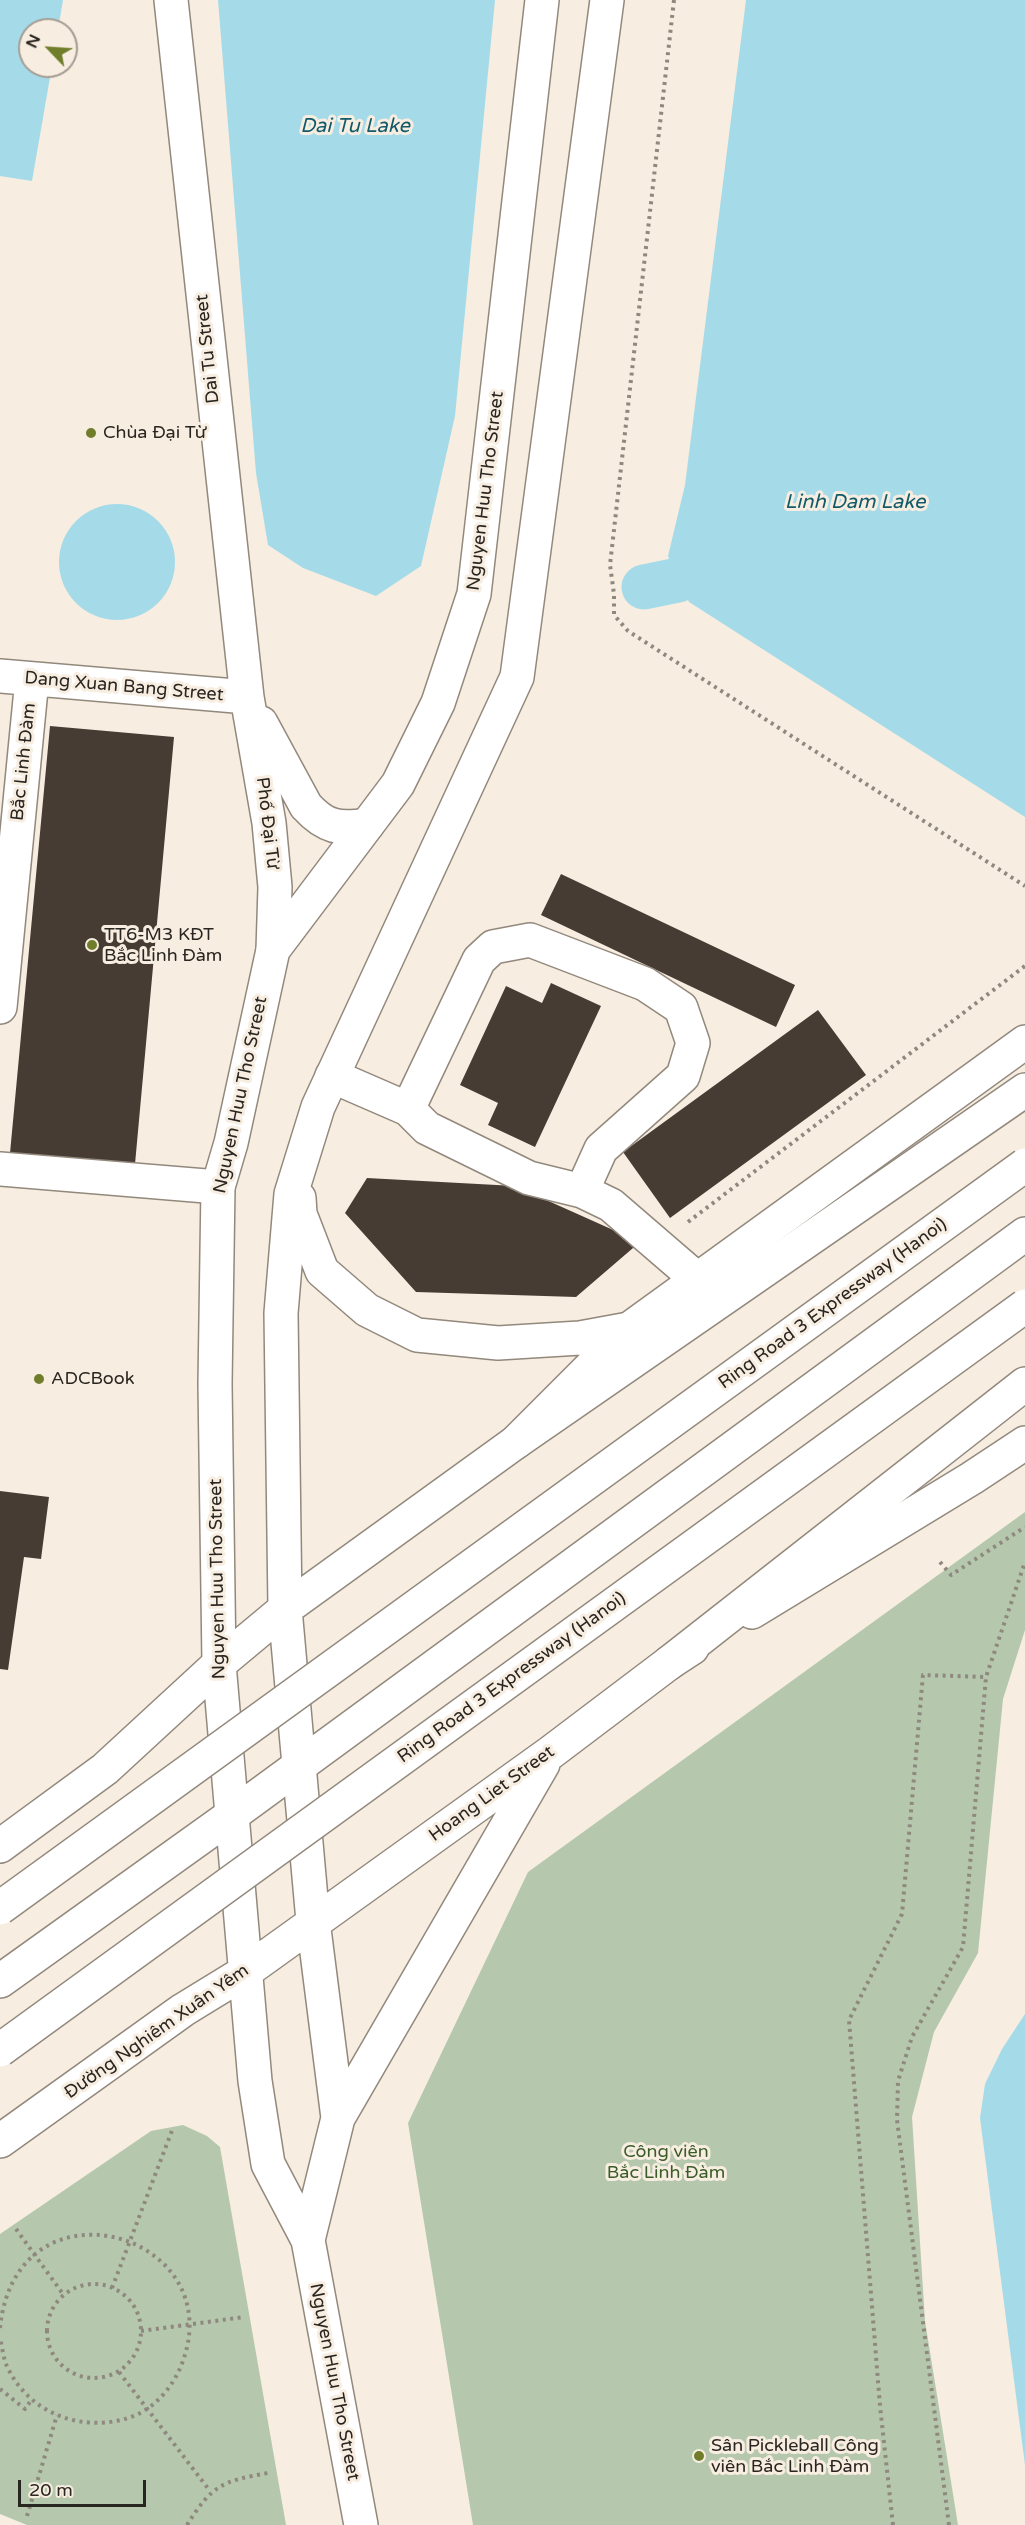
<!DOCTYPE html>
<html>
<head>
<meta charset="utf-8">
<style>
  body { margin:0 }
  #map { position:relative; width:1025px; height:2525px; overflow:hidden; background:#f7ede0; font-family:"Varela Round",sans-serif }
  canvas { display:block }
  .north { position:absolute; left:18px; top:18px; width:60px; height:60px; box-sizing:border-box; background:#f7ede0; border:2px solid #a59d93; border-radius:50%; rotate:295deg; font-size:16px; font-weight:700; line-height:24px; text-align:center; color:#292520 }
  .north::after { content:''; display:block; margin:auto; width:21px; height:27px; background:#707e2c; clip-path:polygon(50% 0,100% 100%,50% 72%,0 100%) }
  .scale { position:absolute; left:18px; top:2480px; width:128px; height:27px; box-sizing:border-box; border:3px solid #292520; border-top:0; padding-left:8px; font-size:18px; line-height:21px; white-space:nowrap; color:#292520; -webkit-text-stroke:4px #f7ede0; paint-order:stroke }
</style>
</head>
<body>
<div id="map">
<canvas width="1025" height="2525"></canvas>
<div class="north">N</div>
<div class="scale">20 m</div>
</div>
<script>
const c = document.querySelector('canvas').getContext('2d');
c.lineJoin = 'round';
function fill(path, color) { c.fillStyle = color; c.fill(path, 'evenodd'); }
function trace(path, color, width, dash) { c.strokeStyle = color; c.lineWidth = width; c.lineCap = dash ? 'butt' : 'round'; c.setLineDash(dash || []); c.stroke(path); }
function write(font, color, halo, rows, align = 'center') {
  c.font = font + ' "Varela Round",sans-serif'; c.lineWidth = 6; c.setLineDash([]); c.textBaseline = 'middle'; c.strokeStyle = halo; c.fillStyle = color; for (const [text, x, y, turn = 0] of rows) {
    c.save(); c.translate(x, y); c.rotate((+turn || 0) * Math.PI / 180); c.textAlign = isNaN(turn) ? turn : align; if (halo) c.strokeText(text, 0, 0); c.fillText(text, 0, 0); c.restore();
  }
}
const green = new Path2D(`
  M1025,1512V1630L1003,1699L978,1953L934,2032L912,2117L925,2321L958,2525H473L408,2123L528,1872Z
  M183,2125L207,2136L220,2147L286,2525H27L0,2514V2234L151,2131Z`);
const water = new Path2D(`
  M0,0H63L58,30H30V66H52L32,181L0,176Z
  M218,0H495L455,416L421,566L376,596L303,568L268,545L256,473Z
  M746,0H1025V817L689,602L668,556L685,485Z
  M59 562a58 58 0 1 1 116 0a58 58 0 1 1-116 0Z
  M1025,2014V2465L980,2118L985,2084L1002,2049Z`);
const canal = new Path2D(`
  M644,587L678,580`);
const building = new Path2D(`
  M50,726L174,737L135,1164L10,1153Z
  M561,874L795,985L776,1027L541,915Z
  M551,983L601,1006L535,1147L488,1125L498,1103L460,1085L506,986L542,1003Z
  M818,1010L866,1075L670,1218L623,1152Z
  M367,1178L515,1186L640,1242L576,1297L416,1292L345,1213Z
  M0,1491L49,1497L41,1559L24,1557L8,1670L0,1669Z`);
const path = new Path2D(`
  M674,0L610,565L614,594V615L628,631L1025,886
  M688,1222L1025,966
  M940,1562L951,1575L1025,1527
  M16,2229L63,2294
  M47 2331a47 47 0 1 1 94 0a47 47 0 1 1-94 0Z
  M112,2288L173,2128
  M0,2328C16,2170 235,2233 181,2366C172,2388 154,2409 131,2417C82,2434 27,2413 6,2364C3,2356 2,2346 0,2338
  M141,2331L244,2317
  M119,2372L210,2491
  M0,2389L25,2409L32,2399
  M27,2516L57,2415
  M187,2525C212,2485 222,2481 268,2473
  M893,2525L880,2406L849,2020L902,1914L923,1675L986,1677
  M949,2525L897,2120L898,2081L912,2037L963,1947L986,1677L1025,1562`);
const minor = new Path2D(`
  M171,0L247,697L269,823L275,887L273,950
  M0,676L247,697
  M261,723L306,806C326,828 339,829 367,825
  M0,1007L32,679
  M332,1076L408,1109L427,1128L529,1178L582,1191L611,1205L698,1280
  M408,1109L479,960L493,947L530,940L645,984L681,1008L693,1043L683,1076L601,1149L582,1191
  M0,1169L218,1187
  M0,1981L232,1815L1025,1234`);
const major = new Path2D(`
  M299,1198L300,1214L322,1271L367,1310L417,1335L498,1343L580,1338L629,1329
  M752,1612L972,1478L1025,1443
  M0,1846L105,1769L219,1664L285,1609L516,1442L629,1329L1025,1042
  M338,2118L543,1764
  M0,2141L183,2010L245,1972L550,1753L669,1663L692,1648
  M308,2240L338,2118L313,1921L285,1609L281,1313L291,1194L318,1107L517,677L607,0
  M361,2525L308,2240L268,2164L255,2081L219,1664L215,1384L218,1187L231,1143L273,950L398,784L438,703L474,594L542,0`);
const highway = new Path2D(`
  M516,1442L1025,1090
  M669,1663L1025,1384`);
const highwayBridge = new Path2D(`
  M0,1908L1025,1165
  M0,2050L1025,1306`);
const markers = [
  [91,433,6,"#707e2c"],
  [92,945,6,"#707e2c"],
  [39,1379,6,"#707e2c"],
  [699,2456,6,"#707e2c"]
];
const streetNames = [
  ["Dai Tu Street",208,349,-96],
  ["Nguyen Huu Tho Street",486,491,-83],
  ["Dang Xuan Bang Street",124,687,5],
  ["Bắc Linh Đàm",24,762,-84],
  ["Phố Đại Từ",267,823,83],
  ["Nguyen Huu Tho Street",241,1095,-78],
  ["Ring Road 3 Expressway (Hanoi)",833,1304,-36],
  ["Nguyen Huu Tho Street",218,1579,-91],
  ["Ring Road 3 Expressway (Hanoi)",512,1678,-36],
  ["Hoang Liet Street",492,1794,-36],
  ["Đường Nghiêm Xuân Yêm",157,2032,-35],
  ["Nguyen Huu Tho Street",334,2382,79]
];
const poiNames = [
  ["Chùa Đại Từ",103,433],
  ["TT6-M3 KĐT",104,935],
  ["Bắc Linh Đàm",104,956],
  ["ADCBook",51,1379],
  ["Sân Pickleball Công",711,2446],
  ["viên Bắc Linh Đàm",711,2467]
];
const parkNames = [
  ["Công viên",666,2152],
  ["Bắc Linh Đàm",666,2173]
];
const waterNames = [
  ["Dai Tu Lake",355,127],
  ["Linh Dam Lake",855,503]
];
fill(green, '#b5c8ad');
fill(water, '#a5dbe9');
trace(canal, '#a5dbe9', 45);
fill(building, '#473c34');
trace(minor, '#92887c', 36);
trace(major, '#92887c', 36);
trace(highway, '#92887c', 36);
trace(path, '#8f887f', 4, [3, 4.5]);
trace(minor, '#fff', 33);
trace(major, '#fff', 33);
trace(highway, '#fff', 33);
trace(highwayBridge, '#92887c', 36, []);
trace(highwayBridge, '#fff', 33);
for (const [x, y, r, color] of markers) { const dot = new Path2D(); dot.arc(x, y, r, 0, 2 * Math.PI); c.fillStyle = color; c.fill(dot); trace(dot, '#f7ede0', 2); }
write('18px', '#292520', '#f7ede0', streetNames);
write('18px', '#292520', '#f7ede0', poiNames, 'left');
write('18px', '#395c28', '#f7ede0', parkNames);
write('italic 20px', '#115a69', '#f7ede0', waterNames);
</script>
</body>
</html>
